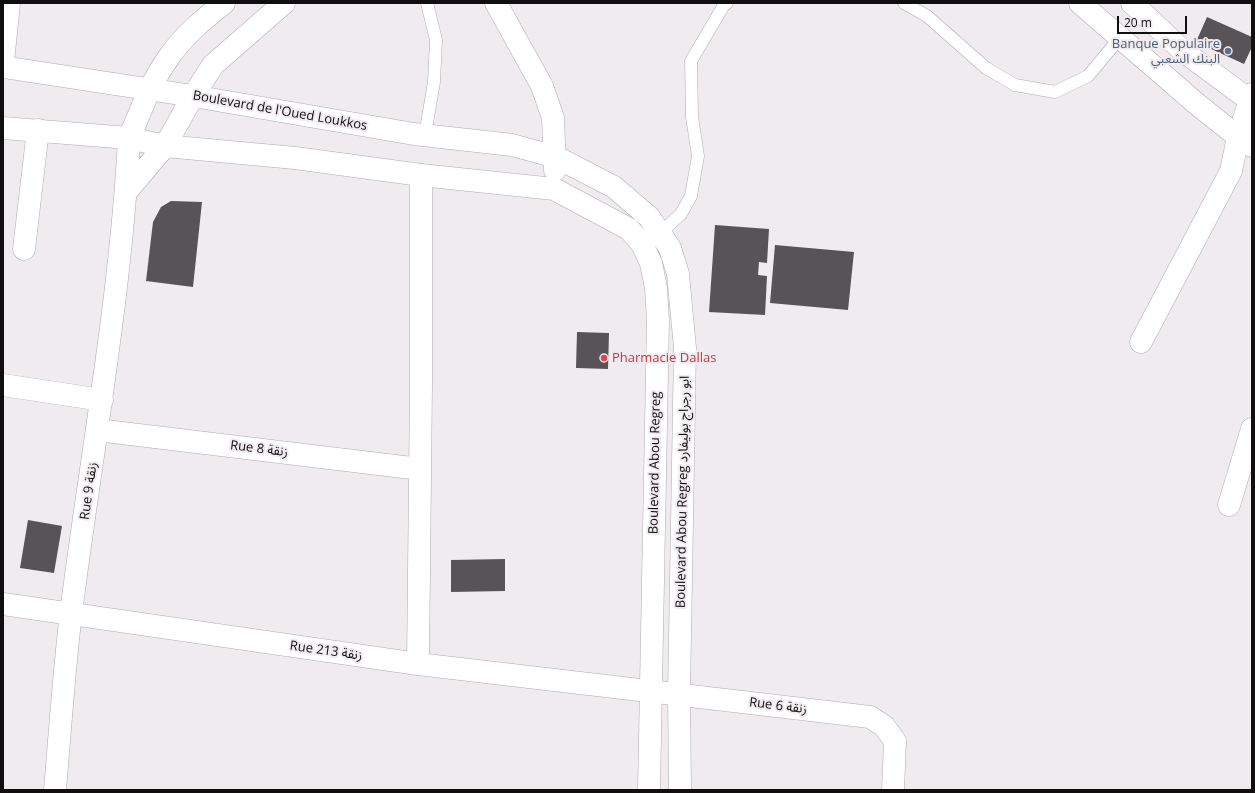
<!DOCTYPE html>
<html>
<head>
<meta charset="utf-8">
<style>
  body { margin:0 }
  #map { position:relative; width:1255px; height:793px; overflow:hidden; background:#f0ebef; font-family:"Open Sans",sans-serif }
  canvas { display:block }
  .frame { position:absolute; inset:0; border:4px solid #100e0f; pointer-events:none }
  .scale { position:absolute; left:1117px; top:16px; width:70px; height:18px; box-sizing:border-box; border:2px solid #100e0f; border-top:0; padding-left:5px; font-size:12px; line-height:14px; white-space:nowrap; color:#100e0f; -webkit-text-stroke:3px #f0ebef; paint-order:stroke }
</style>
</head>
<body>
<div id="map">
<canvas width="1255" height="793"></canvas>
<div class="frame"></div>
<div class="scale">20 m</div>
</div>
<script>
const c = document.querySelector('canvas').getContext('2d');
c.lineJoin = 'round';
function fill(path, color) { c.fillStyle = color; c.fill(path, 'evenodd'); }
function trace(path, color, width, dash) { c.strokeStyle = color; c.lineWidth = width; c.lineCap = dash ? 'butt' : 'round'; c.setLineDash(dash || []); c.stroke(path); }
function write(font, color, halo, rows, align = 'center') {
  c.font = font + ' "Open Sans","Noto Sans Arabic",sans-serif'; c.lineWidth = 4; c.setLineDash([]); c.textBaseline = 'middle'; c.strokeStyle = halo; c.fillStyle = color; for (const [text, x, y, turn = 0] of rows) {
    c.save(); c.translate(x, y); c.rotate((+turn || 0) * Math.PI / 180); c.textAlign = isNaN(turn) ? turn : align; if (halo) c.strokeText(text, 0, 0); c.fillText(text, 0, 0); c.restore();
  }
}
const building = new Path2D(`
  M1207,17L1252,37V47L1244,64L1196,42Z
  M171,201L202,202L193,287L146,281L153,222L161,207Z
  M715,225L769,229L767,263L759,262L758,275L767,276L765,315L709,312Z
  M775,245L854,252L848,310L770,303Z
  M577,332L609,333L608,369L576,368Z
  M28,520L62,526L54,573L20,568Z
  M505,559V591L451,592V560Z`);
const lane = new Path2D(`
  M904,3L927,16L986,68L1015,85L1055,92L1088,76L1119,39
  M425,135L434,82L436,40L427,3
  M660,233L681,214L691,196L698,156L692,117L691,61L724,5L727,3`);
const street = new Path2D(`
  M3,62L9,3
  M126,192L165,146
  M24,249L38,130
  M1141,342L1231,171L1238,137L1252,94
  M3,385L102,400
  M97,430L420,469
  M1229,505L1252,429
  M3,604L418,664L870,717L884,726L895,741L893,790
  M418,664L421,385V175
  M55,790C60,731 64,671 71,613C91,455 121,297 129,138`);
const secondary = new Path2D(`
  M496,3L542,86L553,118L555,170
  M1080,3L1198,105L1238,137L1252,146
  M1132,3L1183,51L1252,102
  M3,67L193,96L414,134L512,145L556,157L614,187L649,217L670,248L678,274L685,348L679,694L680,790
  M3,128L129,138L165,146L295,158L421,175L554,189L629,229L642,244L651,263L656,288L658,320L649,790
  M129,138C141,111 151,81 169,57C183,36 204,19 224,3
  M165,146L193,96L213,65L284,3`);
const markers = [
  [1228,51,4,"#5c6f8a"],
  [604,358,4,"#e0444e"]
];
const serviceNames = [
  ["Banque Populaire",1220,44],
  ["البنك الشعبي",1220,59]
];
const streetNames = [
  ["Boulevard de l'Oued Loukkos",280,111,10],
  ["Rue 8 زنقة",259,449,7],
  ["Boulevard Abou Regreg",655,463,-89],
  ["Rue 9 زنقة",89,491,-82],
  ["Boulevard Abou Regreg ابو رجراج بوليفارد",683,492,-89],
  ["Rue 213 زنقة",326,651,8],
  ["Rue 6 زنقة",778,706,7]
];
const healthNames = [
  ["Pharmacie Dallas",612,358]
];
fill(building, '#575357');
trace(lane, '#afaaae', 13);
trace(street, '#afaaae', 23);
trace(secondary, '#afaaae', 23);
trace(lane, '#fff', 12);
trace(street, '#fff', 22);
trace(secondary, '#fff', 22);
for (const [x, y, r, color] of markers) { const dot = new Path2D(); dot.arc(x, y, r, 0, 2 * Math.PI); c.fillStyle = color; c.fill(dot); trace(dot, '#f0ebef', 1.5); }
write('13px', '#4e5e75', '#f0ebef', serviceNames, 'right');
write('13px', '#100e0f', '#f0ebef', streetNames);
write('13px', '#be3a42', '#f0ebef', healthNames, 'left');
</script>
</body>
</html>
